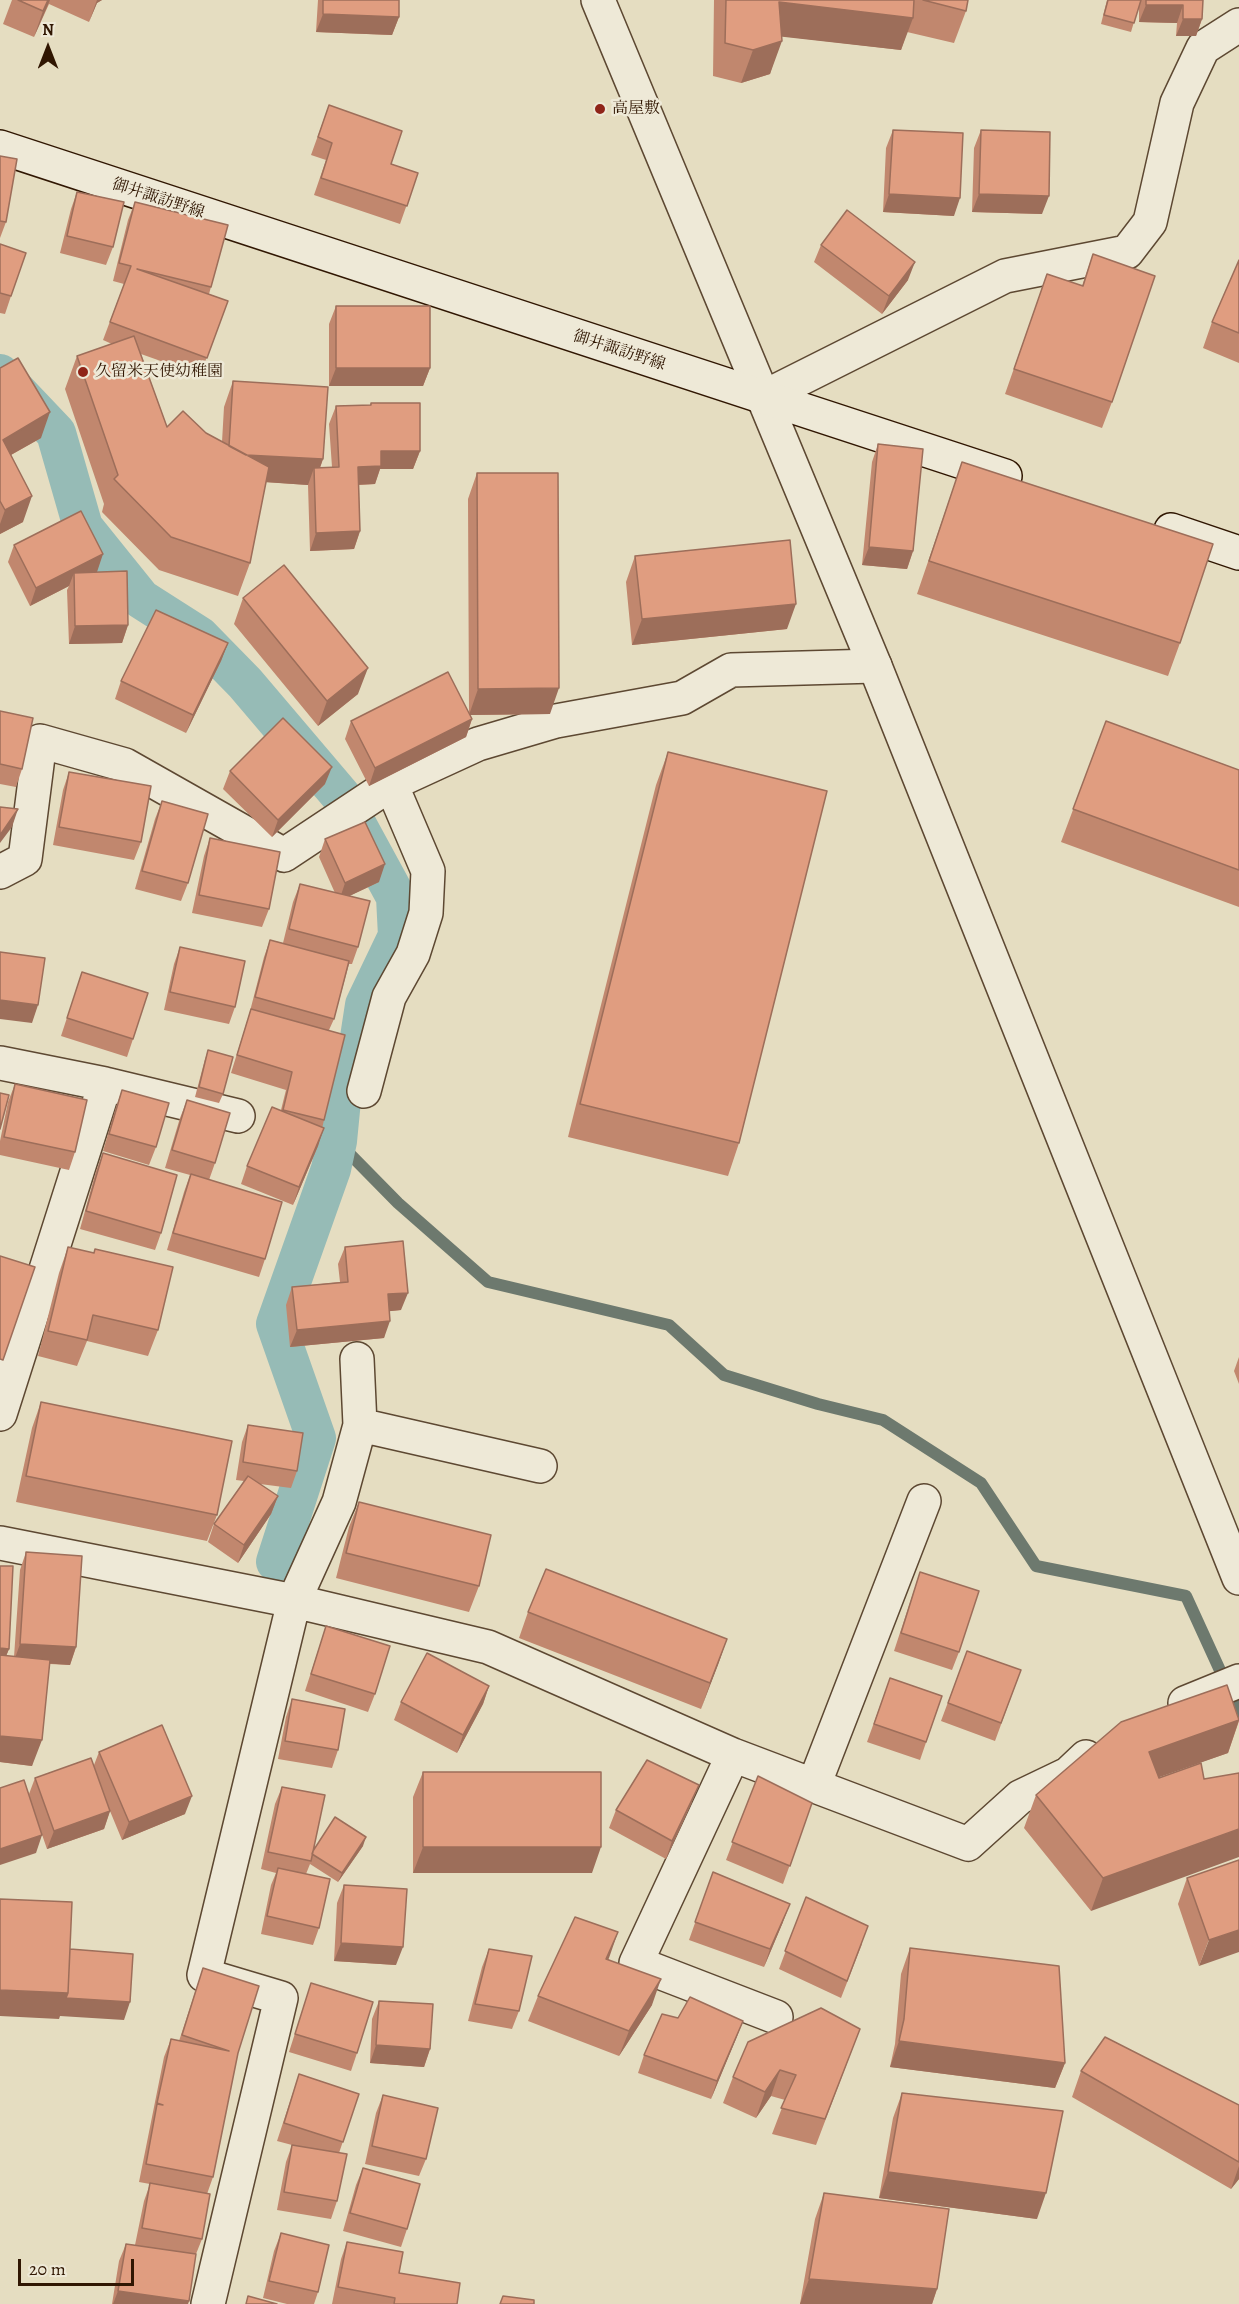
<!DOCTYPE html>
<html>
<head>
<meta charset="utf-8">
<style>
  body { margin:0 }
  #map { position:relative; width:1239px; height:2304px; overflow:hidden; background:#e5ddc1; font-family:Alegreya,serif }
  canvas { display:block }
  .north { position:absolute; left:18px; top:18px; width:60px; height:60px; -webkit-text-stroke:4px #eee9d7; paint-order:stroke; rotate:0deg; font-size:16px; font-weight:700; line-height:24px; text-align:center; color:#301602 }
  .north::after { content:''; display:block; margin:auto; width:21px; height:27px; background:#301602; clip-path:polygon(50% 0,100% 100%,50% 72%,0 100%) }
  .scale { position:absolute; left:18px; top:2259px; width:116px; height:27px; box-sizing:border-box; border:3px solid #301602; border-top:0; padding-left:8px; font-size:18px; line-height:21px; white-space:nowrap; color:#301602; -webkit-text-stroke:4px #eee9d7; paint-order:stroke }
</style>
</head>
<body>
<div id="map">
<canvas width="1239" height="2304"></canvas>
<div class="north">N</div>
<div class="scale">20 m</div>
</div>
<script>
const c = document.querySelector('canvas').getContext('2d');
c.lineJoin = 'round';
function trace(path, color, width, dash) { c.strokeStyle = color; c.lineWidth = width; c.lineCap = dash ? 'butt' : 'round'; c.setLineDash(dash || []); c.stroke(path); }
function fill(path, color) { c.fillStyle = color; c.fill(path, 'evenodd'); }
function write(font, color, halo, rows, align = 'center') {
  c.font = font + ' Alegreya,"Noto Serif JP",serif'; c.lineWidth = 5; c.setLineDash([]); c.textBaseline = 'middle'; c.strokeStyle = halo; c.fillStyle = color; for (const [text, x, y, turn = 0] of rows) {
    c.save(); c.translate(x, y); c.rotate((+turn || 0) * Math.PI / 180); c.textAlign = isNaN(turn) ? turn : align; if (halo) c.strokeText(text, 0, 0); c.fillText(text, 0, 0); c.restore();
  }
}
const stream = new Path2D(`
  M337,1141L398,1203L488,1282L669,1325L724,1375L818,1404L883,1420L981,1483L1036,1566L1186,1596L1239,1712`);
const canal = new Path2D(`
  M0,374L56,433L83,527L141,599L199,636L245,683L341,796L396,897L398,936L365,1005L359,1044L341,1100L337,1141L331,1169L276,1324L316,1438L276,1562`);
const minor = new Path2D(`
  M762,398L1005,276L1127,252L1150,222L1177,103L1203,48L1239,25
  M0,872L25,859L40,741L125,765L284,855L391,784L478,744L556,721L682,698L731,670L875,666
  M0,1063L105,1084L238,1116
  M364,1091L389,997L413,954L426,913L428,871L391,784
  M0,1414L105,1084
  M360,1425L540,1466
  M0,1543L294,1601L488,1647L733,1755L968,1844L1020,1797L1068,1774L1086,1757
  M1185,1703L1239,1681
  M733,1755L636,1963L776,2017
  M814,1785L924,1501
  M208,2304L281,1998L204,1975L294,1601L339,1502L360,1425L357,1359`);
const tertiary = new Path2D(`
  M598,0L875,666L1239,1578`);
const secondary = new Path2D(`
  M0,147L1005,476
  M1171,530L1239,553`);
const wall = new Path2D(`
  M12,0H102L97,3L89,22L49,4L34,37L3,24Z
  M318,0H399V17L392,35L316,32Z
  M714,0H968L966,11L954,43L907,32L901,50L781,36L770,74L741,83L713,76Z
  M1107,0H1203L1202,19L1196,36H1176L1177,23L1139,22V5L1131,32L1101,24Z
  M329,105L391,164L418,173L400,224L314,195L326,160L311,155Z
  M893,130L954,216L883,212L886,148Z
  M981,130L1042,214L972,212L974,148Z
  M0,156L6,222L0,238Z
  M77,192L113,247L106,265L60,253L71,209Z
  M135,202L211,287L209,294L228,301L200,375L141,354L167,427L206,433L222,442L224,407L233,381L323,459L320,468L332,467L329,424L336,406L370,405L371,403L420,451L413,469H380L375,484L359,485L360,531L354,549L310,551L308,485L266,482L250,563L238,596L159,570L102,512L104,504L65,389L77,356L112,344L103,340L124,284L113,281L128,220Z
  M0,244L11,296L5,314L0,313Z
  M821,245L908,280L882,314L814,262Z
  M1093,254L1112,402L1102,428L1005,394L1047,274L1082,286Z
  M1239,260V363L1203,348L1212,322Z
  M336,306L430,368L423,386H329V324Z
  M0,368L41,438L11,455L23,522L0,534Z
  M878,444L913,551L907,569L862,565L872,462Z
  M962,462L1180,643L1168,676L917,594Z
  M477,473L550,714L470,715L472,719L466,737L369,786L345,739L351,721L469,712L468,499Z
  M14,545L96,572L128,625L122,643L69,644L67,590L69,586L30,606L8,562Z
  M635,556L787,629L632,645L626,582Z
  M243,598L358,694L318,726L234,624Z
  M228,643L221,661L186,733L115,699L121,681Z
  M0,711L22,769L16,787L0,784Z
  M1106,721L1239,770V907L1061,842Z
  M668,752L739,1143L728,1176L568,1137L656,785Z
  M230,771L325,784L272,837L223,789Z
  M69,772L141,842L134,860L53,845L63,790Z
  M162,801L188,883L181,901L135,889L155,819Z
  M210,838L269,909L262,927L192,913L204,856Z
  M325,839L379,882L349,896L358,947L352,964H349L334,1019L329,1030L324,1120L318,1146L293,1205L241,1184L247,1166L281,1110L286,1090L231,1073L249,1015L264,957L270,940L283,943L293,902L300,884L335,893L319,857Z
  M180,947L235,1007L229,1024L164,1010L174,964Z
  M82,972L133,1039L127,1057L61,1036Z
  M208,1050L223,1094L219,1103L195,1097L205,1059Z
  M15,1084L75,1152L69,1170L0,1155V1141L8,1102Z
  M122,1090L156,1147L149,1165L103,1151L116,1107Z
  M187,1100L215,1163L209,1180L265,1259L259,1277L167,1250L184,1192L190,1175L165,1168L180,1118Z
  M103,1153L161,1233L155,1250L80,1229L96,1171Z
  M68,1247L158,1330L148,1356L87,1341L77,1366L38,1356L59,1273Z
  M345,1247L401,1310L390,1311L384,1338L290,1347L286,1305L292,1287L340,1282L338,1264Z
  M1239,1357V1384L1234,1371Z
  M41,1402L217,1515L207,1541L16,1502L32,1428Z
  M248,1425L297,1471L291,1488L260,1484L278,1496L271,1514L238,1563L208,1542L214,1524L244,1481L236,1480L242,1442Z
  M359,1502L479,1586L469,1612L336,1578L349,1527Z
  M26,1552L76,1647L70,1665L50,1664L32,1766L0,1762V1566L9,1649L6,1656L14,1657L20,1570Z
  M920,1572L959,1652L952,1670L894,1651Z
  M528,1612L727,1639L701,1709L519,1638Z
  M326,1626L375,1694L368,1712L305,1691Z
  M967,1651L1021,1670L995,1741L941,1721Z
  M890,1678L942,1696L920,1760L867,1742Z
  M489,1686L483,1704L457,1753L394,1720L401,1702Z
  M292,1699L338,1750L332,1768L278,1759L286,1717Z
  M1239,1718V1721L1228,1753L1158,1777L1159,1778L1204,1779L1091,1911L1024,1828L1036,1795Z
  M99,1752L185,1814L122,1840L110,1811L104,1829L47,1849L37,1820L36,1853L29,1794L35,1778L94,1765Z
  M423,1772L592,1873H413V1797Z
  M758,1776L812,1803L783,1884L726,1860Z
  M282,1787L313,1851L363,1846L338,1882L310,1864L306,1874L319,1928L313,1945L261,1934L271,1885L276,1873L261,1869L275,1804Z
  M692,1802L666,1859L609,1828L616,1810Z
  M1239,1860L1199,1966L1178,1904L1187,1878Z
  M713,1872L783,1922L764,1967L689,1940Z
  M344,1885L396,1965L334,1961L337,1903Z
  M806,1897L862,1944L841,1998L779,1969Z
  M910,1948L1065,2063L1055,2088L890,2067L895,2044L901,1974Z
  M489,1949L519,2011L512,2029L468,2021L482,1967Z
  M608,1959L652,2005L619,2056L528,2021L538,1996Z
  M203,1968L238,2053L213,2177L207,2194L202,2239L196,2254L188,2304H112L119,2261L126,2244L135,2245L144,2201L150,2184L139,2182L164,2057L171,2039L179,2041Z
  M311,1983L357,2053L351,2071L289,2052Z
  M379,2001L430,2049L424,2067L370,2063L372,2019Z
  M743,2021L711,2099L638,2073L644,2055Z
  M860,2029L816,2145L772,2134L785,2100L771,2096L756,2118L723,2103L733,2077Z
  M1081,2071L1239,2105V2179L1231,2189L1072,2097Z
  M299,2074L359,2094L339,2153L337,2201L331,2219L277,2210L286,2162L292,2145L277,2141Z
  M902,2093L1037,2219L879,2198L893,2118Z
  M383,2095L426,2159L419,2176L365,2164L376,2113Z
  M363,2168L407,2229L401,2247L343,2231L356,2185Z
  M824,2193L937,2289L932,2304H800L815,2219Z
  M281,2233L318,2292L314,2304H287L263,2298L274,2251Z
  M347,2242L399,2273L457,2304H332L341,2259Z`);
const shadedWall = new Path2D(`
  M48,0H50L34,37L43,11Z
  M97,0H102L97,3L89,22Z
  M779,2L913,18L901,50L767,35Z
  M1146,5H1183L1177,23L1139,22Z
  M323,14L399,17L392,35L316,32Z
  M1183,19H1202L1196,36H1176Z
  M782,41L770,74L741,83L753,50Z
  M889,194L960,198L954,216L883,212Z
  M979,194L1049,196L1042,214L972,212Z
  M915,262L908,280L882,314L889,296Z
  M336,368H430L423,386H329Z
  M50,412L41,438L0,461L3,440Z
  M381,451H420L413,469H380L375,484L352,485L358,467Z
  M229,454L323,459L314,484V468L308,485L219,479Z
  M32,496L23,522L0,534V524L5,510Z
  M360,531L354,549L310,551L316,533Z
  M869,547L913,551L907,569L862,565Z
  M103,554L97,572L74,573L69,586L30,606L36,588Z
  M796,604L787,629L632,645L642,619Z
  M128,625L122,643L69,644L75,626Z
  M228,643L221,661L186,733L193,715Z
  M368,668L358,694L318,726L327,701Z
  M559,688L550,714L469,715L478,689Z
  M472,719L466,737L369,786L375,768Z
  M332,767L325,784L272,837L278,820Z
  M18,809L12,827L0,843V835Z
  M385,864L379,882L339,901L345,883Z
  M0,1000L38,1005L32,1023L0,1019Z
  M324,1128L318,1146L293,1205L299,1187Z
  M408,1293L401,1310L382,1312L388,1294Z
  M390,1321L384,1338L290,1347L297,1330Z
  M278,1496L271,1514L238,1563L244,1545Z
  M727,1639L718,1665L701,1709L710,1683Z
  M20,1644L76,1647L70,1665L14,1661Z
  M0,1648L9,1649L2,1666H0Z
  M489,1686L483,1704L457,1753L463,1735Z
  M1239,1720L1228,1753L1137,1785L1149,1752Z
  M0,1736L42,1740L32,1766L0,1762Z
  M699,1785L692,1802L666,1859L672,1841Z
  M192,1796L185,1814L122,1840L129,1822Z
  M110,1811L104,1829L47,1849L54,1831Z
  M1239,1829V1857L1091,1911L1103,1878Z
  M42,1835L36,1853L0,1865V1849Z
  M366,1837L363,1846L338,1882L342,1873Z
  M423,1847H601L592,1873H413Z
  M790,1904L783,1922L764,1967L770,1949Z
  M1239,1930V1952L1199,1966L1209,1940Z
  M618,1932L609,1958L596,1984L606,1959Z
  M341,1943L403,1947L396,1965L334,1961Z
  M661,1979L652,2005L619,2056L629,2031Z
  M0,1990L68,1993L130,2002L124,2020L60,2016L59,2019L0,2016Z
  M743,2021L736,2039L711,2099L717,2081Z
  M899,2041L1065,2063L1055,2088L890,2067Z
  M376,2045L430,2049L424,2067L370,2063Z
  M780,2070L771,2096L756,2118L765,2092Z
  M1239,2166V2179L1231,2189Z
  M888,2172L1046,2193L1037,2219L879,2198Z
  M809,2279L937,2289L932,2304H800Z
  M118,2291L189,2301L188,2304H113Z`);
const building = new Path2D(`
  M18,0H48L43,11Z
  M323,0H399V17L323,14Z
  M726,0H914L913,18L779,2L782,41L753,50L725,43Z
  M923,0H968L966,11Z
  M1108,0H1141L1134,23L1104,15Z
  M1146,0H1203L1202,19H1183V5H1146Z
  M329,105L402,131L391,164L418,173L407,206L321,178L332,143L318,137Z
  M893,130L963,133L960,198L889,194Z
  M981,130L1050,132L1049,196L979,194Z
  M0,156L17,159L6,222L0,221Z
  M77,192L124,202L113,247L67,236Z
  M135,202L228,225L211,287L137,269L228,301L207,358L110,322L131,266L119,263Z
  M847,210L915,262L889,296L821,245Z
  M0,244L26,253L11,296L0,293Z
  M1093,254L1155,276L1112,402L1014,369L1047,274L1083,286Z
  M1239,260V333L1212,322Z
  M336,306H430V368H336Z
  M134,336L167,427L183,411L206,433L269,467L250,563L171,537L114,479L118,475L77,356Z
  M18,358L50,412L3,440L32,496L5,510L0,501V368Z
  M233,381L328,387L323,459L246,455L229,446Z
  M371,403H420V451H381V466L358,467L360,531L316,533L314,468L339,467L336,406L371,405Z
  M878,444L923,449L913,551L869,547Z
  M962,462L1213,544L1180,643L929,561Z
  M477,473H558L559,688L478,689Z
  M81,511L103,554L36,588L14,545Z
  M790,540L796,604L642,619L635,556Z
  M284,565L368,668L327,701L243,598Z
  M127,571L128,625L75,626L74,573Z
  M156,610L228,643L193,715L121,681Z
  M448,672L472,719L375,768L351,721Z
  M0,711L33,718L22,769L0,764Z
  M283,718L332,767L278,820L230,771Z
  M1106,721L1239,770V870L1073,809Z
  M668,752L827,791L739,1143L580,1104Z
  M69,772L151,786L141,842L59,827Z
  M162,801L208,814L188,883L142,871Z
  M0,807L18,809L0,835Z
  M365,822L385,864L345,883L325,839Z
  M210,838L280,852L269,909L199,895Z
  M300,884L370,901L358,947L289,929Z
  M270,940L349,961L334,1019L255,997Z
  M180,947L245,961L235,1007L170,992Z
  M0,952L45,958L38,1005L0,1000Z
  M82,972L148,993L133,1039L67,1018Z
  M251,1009L345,1035L324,1120L283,1110L292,1072L237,1055Z
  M208,1050L233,1057L223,1094L199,1087Z
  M15,1084L87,1100L75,1152L4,1137Z
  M122,1090L169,1103L156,1147L109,1134Z
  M0,1093L9,1095L0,1129Z
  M187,1100L230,1113L215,1163L172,1150Z
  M272,1107L324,1128L299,1187L247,1166Z
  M103,1153L177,1175L161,1233L86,1211Z
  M191,1174L282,1202L265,1259L173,1233Z
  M403,1241L408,1293L388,1294L390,1321L297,1330L292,1287L348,1282L345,1247Z
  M68,1247L94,1253L95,1249L173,1267L158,1330L93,1315L87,1340L48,1331Z
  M0,1256L35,1267L3,1360L0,1359Z
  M41,1402L232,1441L217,1515L26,1476Z
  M248,1425L303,1433L297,1471L243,1462Z
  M248,1476L278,1496L244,1545L214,1524Z
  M359,1502L491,1535L479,1586L346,1553Z
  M26,1552L82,1556L76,1647L20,1644Z
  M0,1566H13L9,1649L0,1648Z
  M546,1569L727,1639L710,1683L528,1612Z
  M920,1572L979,1591L959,1652L901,1633Z
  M326,1626L390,1646L375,1694L311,1674Z
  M967,1651L1021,1670L1001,1723L948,1703Z
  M427,1653L489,1686L463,1735L401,1702Z
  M0,1655L50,1660L42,1740L0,1736Z
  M890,1678L942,1696L926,1742L874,1724Z
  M1227,1685L1239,1720L1149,1752L1159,1778L1201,1763L1204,1779L1239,1773V1829L1103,1878L1036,1795L1121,1722Z
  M292,1699L345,1709L338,1750L285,1741Z
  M162,1725L192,1796L129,1822L99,1752Z
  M91,1758L110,1811L54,1831L35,1778Z
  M647,1760L699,1785L672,1841L616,1810Z
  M423,1772H601V1847H423Z
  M758,1776L812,1803L790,1866L732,1842Z
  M24,1780L42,1835L0,1849V1788Z
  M282,1787L325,1795L311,1861L268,1852Z
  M335,1817L366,1837L342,1873L312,1854L313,1851Z
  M1239,1860V1930L1209,1940L1187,1878Z
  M278,1868L330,1879L319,1928L267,1916Z
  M713,1872L790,1904L770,1949L695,1922Z
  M344,1885L407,1889L403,1947L341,1943Z
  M806,1897L868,1926L847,1981L785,1951Z
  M0,1899L72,1902L68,1993L0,1990Z
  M575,1917L618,1932L606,1959L661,1979L629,2031L538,1996Z
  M910,1948L1059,1966L1065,2063L899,2041L904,2019Z
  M70,1949L133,1954L130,2002L66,1998L68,1993Z
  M489,1949L532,1956L519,2011L475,2004Z
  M203,1968L259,1986L238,2053L213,2177L146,2164L157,2104L163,2105L157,2103L171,2039L229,2051L182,2035Z
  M311,1983L373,2002L357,2053L295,2034Z
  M690,1997L743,2021L717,2081L644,2055L662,2014L678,2018Z
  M379,2001L433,2004L430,2049L376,2045Z
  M821,2008L860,2029L825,2119L781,2108L796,2075L780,2070L765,2092L733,2077L748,2042Z
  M1105,2037L1239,2105V2162L1081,2071Z
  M299,2074L359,2094L343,2142L284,2123Z
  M902,2093L1063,2111L1046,2193L888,2172Z
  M383,2095L438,2108L426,2159L372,2146Z
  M292,2145L347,2154L337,2201L284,2192Z
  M363,2168L420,2184L407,2229L350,2213Z
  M150,2183L210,2194L202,2239L142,2228Z
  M824,2193L949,2209L937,2289L809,2279Z
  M281,2233L329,2245L318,2292L269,2281Z
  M347,2242L403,2252L399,2273L460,2283L457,2304H394L395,2298L338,2287Z
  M126,2244L196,2254L189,2301L118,2291Z
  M248,2296L277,2304H246Z
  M503,2296L534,2300V2304H500Z`);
const markers = [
  [600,109,6,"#8f2418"],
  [83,372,6,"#8f2418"]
];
const poiNames = [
  ["高屋敷",612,109],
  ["久留米天使幼稚園",95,372]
];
const streetNames = [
  ["御井諏訪野線",158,199,18],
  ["御井諏訪野線",619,351,18]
];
trace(stream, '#6d796e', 12);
trace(canal, '#96bbb6', 40);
trace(minor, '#5d4832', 36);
trace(tertiary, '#5d4832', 36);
trace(secondary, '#301602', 36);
trace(minor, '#eee9d7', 33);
trace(tertiary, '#eee9d7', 33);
trace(secondary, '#eee9d7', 33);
fill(wall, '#c1876e');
fill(shadedWall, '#9d6e5a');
fill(building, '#e09d80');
trace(building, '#9d6e5a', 1.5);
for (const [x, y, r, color] of markers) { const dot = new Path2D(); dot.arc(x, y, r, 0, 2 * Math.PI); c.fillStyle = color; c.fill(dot); trace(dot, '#eee9d7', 2); }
write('16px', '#301602', '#eee9d7', poiNames, 'left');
write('16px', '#301602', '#eee9d7', streetNames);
</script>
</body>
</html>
